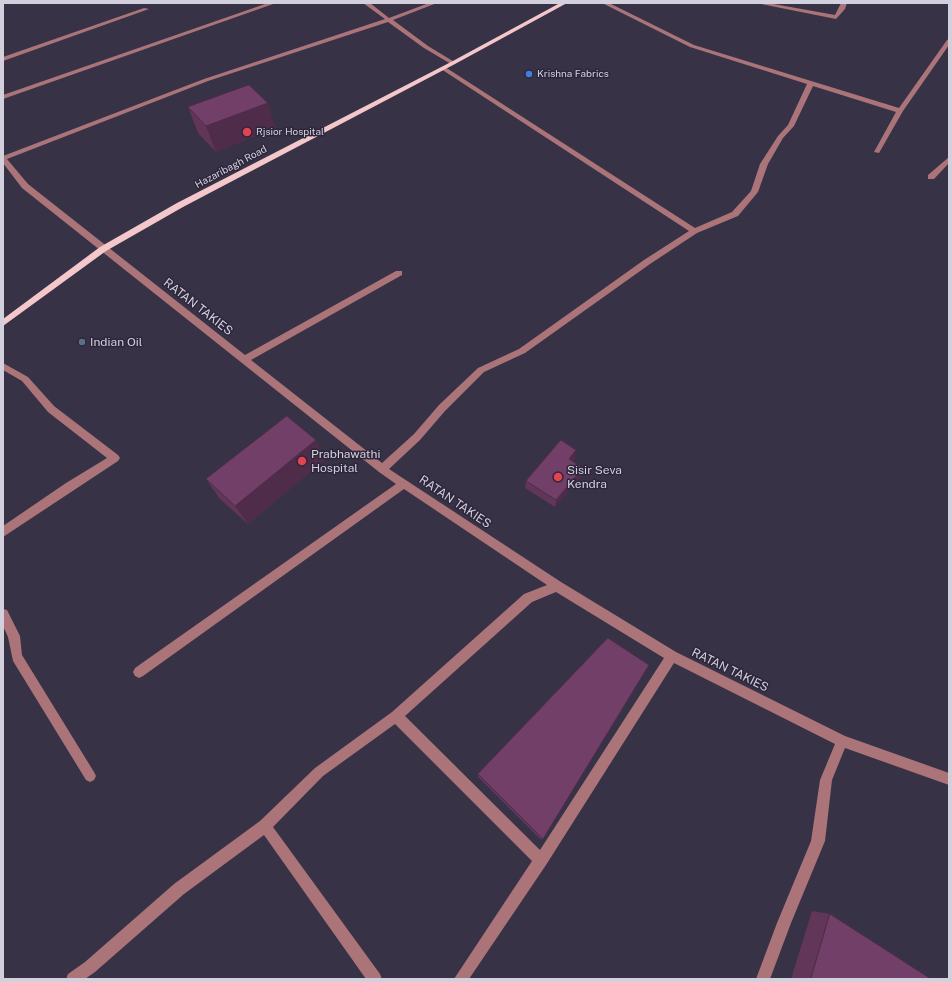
<!DOCTYPE html>
<html>
<head>
<meta charset="utf-8">
<style>
  body { margin:0 }
  #map { position:relative; width:952px; height:982px; overflow:hidden; background:#383247; font-family:"Public Sans",sans-serif }
  canvas { display:block }
  .frame { position:absolute; inset:0; border:4px solid #d3d0dd; pointer-events:none }
</style>
</head>
<body>
<div id="map">
<canvas width="952" height="982"></canvas>
<div class="frame"></div>
</div>
<script>
const c = document.querySelector('canvas').getContext('2d');
c.lineJoin = 'round';
function fill(path, color) { c.fillStyle = color; c.fill(path, 'evenodd'); }
function trace(path, color, width, dash) { c.strokeStyle = color; c.lineWidth = width; c.lineCap = dash ? 'butt' : 'round'; c.setLineDash(dash || []); c.stroke(path); }
function write(font, color, halo, rows, align = 'center') {
  c.font = font + ' "Public Sans",sans-serif'; c.lineWidth = 3; c.setLineDash([]); c.textBaseline = 'middle'; c.strokeStyle = halo; c.fillStyle = color; for (const [text, x, y, turn = 0] of rows) {
    c.save(); c.translate(x, y); c.rotate((+turn || 0) * Math.PI / 180); c.textAlign = isNaN(turn) ? turn : align; if (halo) c.strokeText(text, 0, 0); c.fillText(text, 0, 0); c.restore();
  }
}
const minor = new Path2D(`
  M268,3H276L3,99V95Z
  M363,3H370L389,18L429,3H437L393,20L428,46L456,63L451,64L424,48L388,22L208,81L7,159L28,184L245,355L396,271H402V275L251,360L382,463L414,434L439,405L478,368L519,349L644,260L689,231L441,69V67H445L695,228L732,212L751,191L760,164L778,136L788,125L807,84L690,47L602,3H609L694,45L899,108L947,40L949,39V45L903,111L879,153L874,152L896,112L813,86L794,126L783,138L768,164L758,192L738,216L697,233L650,264L525,353L484,372L445,411L420,440L389,469L561,582L676,652L845,736L949,773V785L845,748L832,780L825,841L791,923L770,979H756L777,923L811,841L820,780L835,744L674,663L546,865L469,979H454L532,861L395,724L323,776L273,827L380,974L382,979H366L264,835L184,894L95,972L85,979H66L68,974L85,962L174,884L260,821L315,768L392,712L524,594L547,585L404,489L143,676L139,678L135,676L133,672L135,668L396,484L379,472L22,188L3,163V156L204,79L385,19ZM556,592L664,658L540,850L405,716L532,602Z
  M756,3H768L835,15L841,3H847L845,9L836,19Z
  M144,8L149,9L3,61V57Z
  M949,157V163L934,179H928V175Z
  M3,363L28,377L54,406L118,455L120,458L118,461L3,537V526L66,483L107,458L48,412L22,381L3,370Z
  M3,609L7,610L20,636L22,655L94,772L96,776L94,780L90,782L86,780L13,661L8,637L3,626Z`);
const major = new Path2D(`
  M560,3H567L455,64L183,207L106,251L3,326V319L100,247L177,203L451,62Z`);
const wall = new Path2D(`
  M188,107L275,128L216,152L198,133Z
  M316,440L324,460L248,524L220,499L206,479Z
  M575,458L572,461L583,468L581,476L555,507L525,488L526,481Z
  M478,774L543,839H540L478,777Z
  M812,911L830,914L931,979H791Z`);
const shadedWall = new Path2D(`
  M268,103L275,128L216,152L206,126Z
  M316,440L324,460L248,524L235,506Z
  M576,450L575,458L567,467L569,459Z
  M583,468L581,476L555,507L556,500Z`);
const building = new Path2D(`
  M249,85L268,103L206,126L188,107Z
  M287,416L316,440L235,506L206,479Z
  M561,440L576,450L569,459L583,468L556,500L526,481Z
  M608,638L649,665L543,839L478,774Z
  M830,914L931,979H811Z`);
const markers = [
  [529,74,4,"#3f7fe0"],
  [247,132,5,"#e0444e"],
  [82,342,4,"#5c6f8a"],
  [302,461,5,"#e0444e"],
  [558,477,5,"#e0444e"]
];
const farPoinames = [
  ["Krishna Fabrics",537,74],
  ["Rjsior Hospital",256,132]
];
const farStreetnames = [
  ["Hazaribagh Road",231,167,-28]
];
const streetNames = [
  ["RATAN TAKIES",198,307,38],
  ["RATAN TAKIES",455,502,34],
  ["RATAN TAKIES",730,670,26]
];
const poiNames = [
  ["Indian Oil",90,342],
  ["Prabhawathi",311,454],
  ["Hospital",311,468],
  ["Sisir Seva",567,470],
  ["Kendra",567,484]
];
fill(minor, '#aa7479');
fill(major, '#f4c7ca');
fill(wall, '#613659');
fill(shadedWall, '#4f2c49');
fill(building, '#713f68');
trace(building, '#4f2c49', 1);
for (const [x, y, r, color] of markers) { const dot = new Path2D(); dot.arc(x, y, r, 0, 2 * Math.PI); c.fillStyle = color; c.fill(dot); trace(dot, '#2e273c', 1.5); }
write('10px', '#d3d0dd', '#2e273c', farPoinames, 'left');
write('10px', '#d3d0dd', '#2e273c', farStreetnames);
write('12px', '#d3d0dd', '#2e273c', streetNames);
write('12px', '#d3d0dd', '#2e273c', poiNames, 'left');
</script>
</body>
</html>
